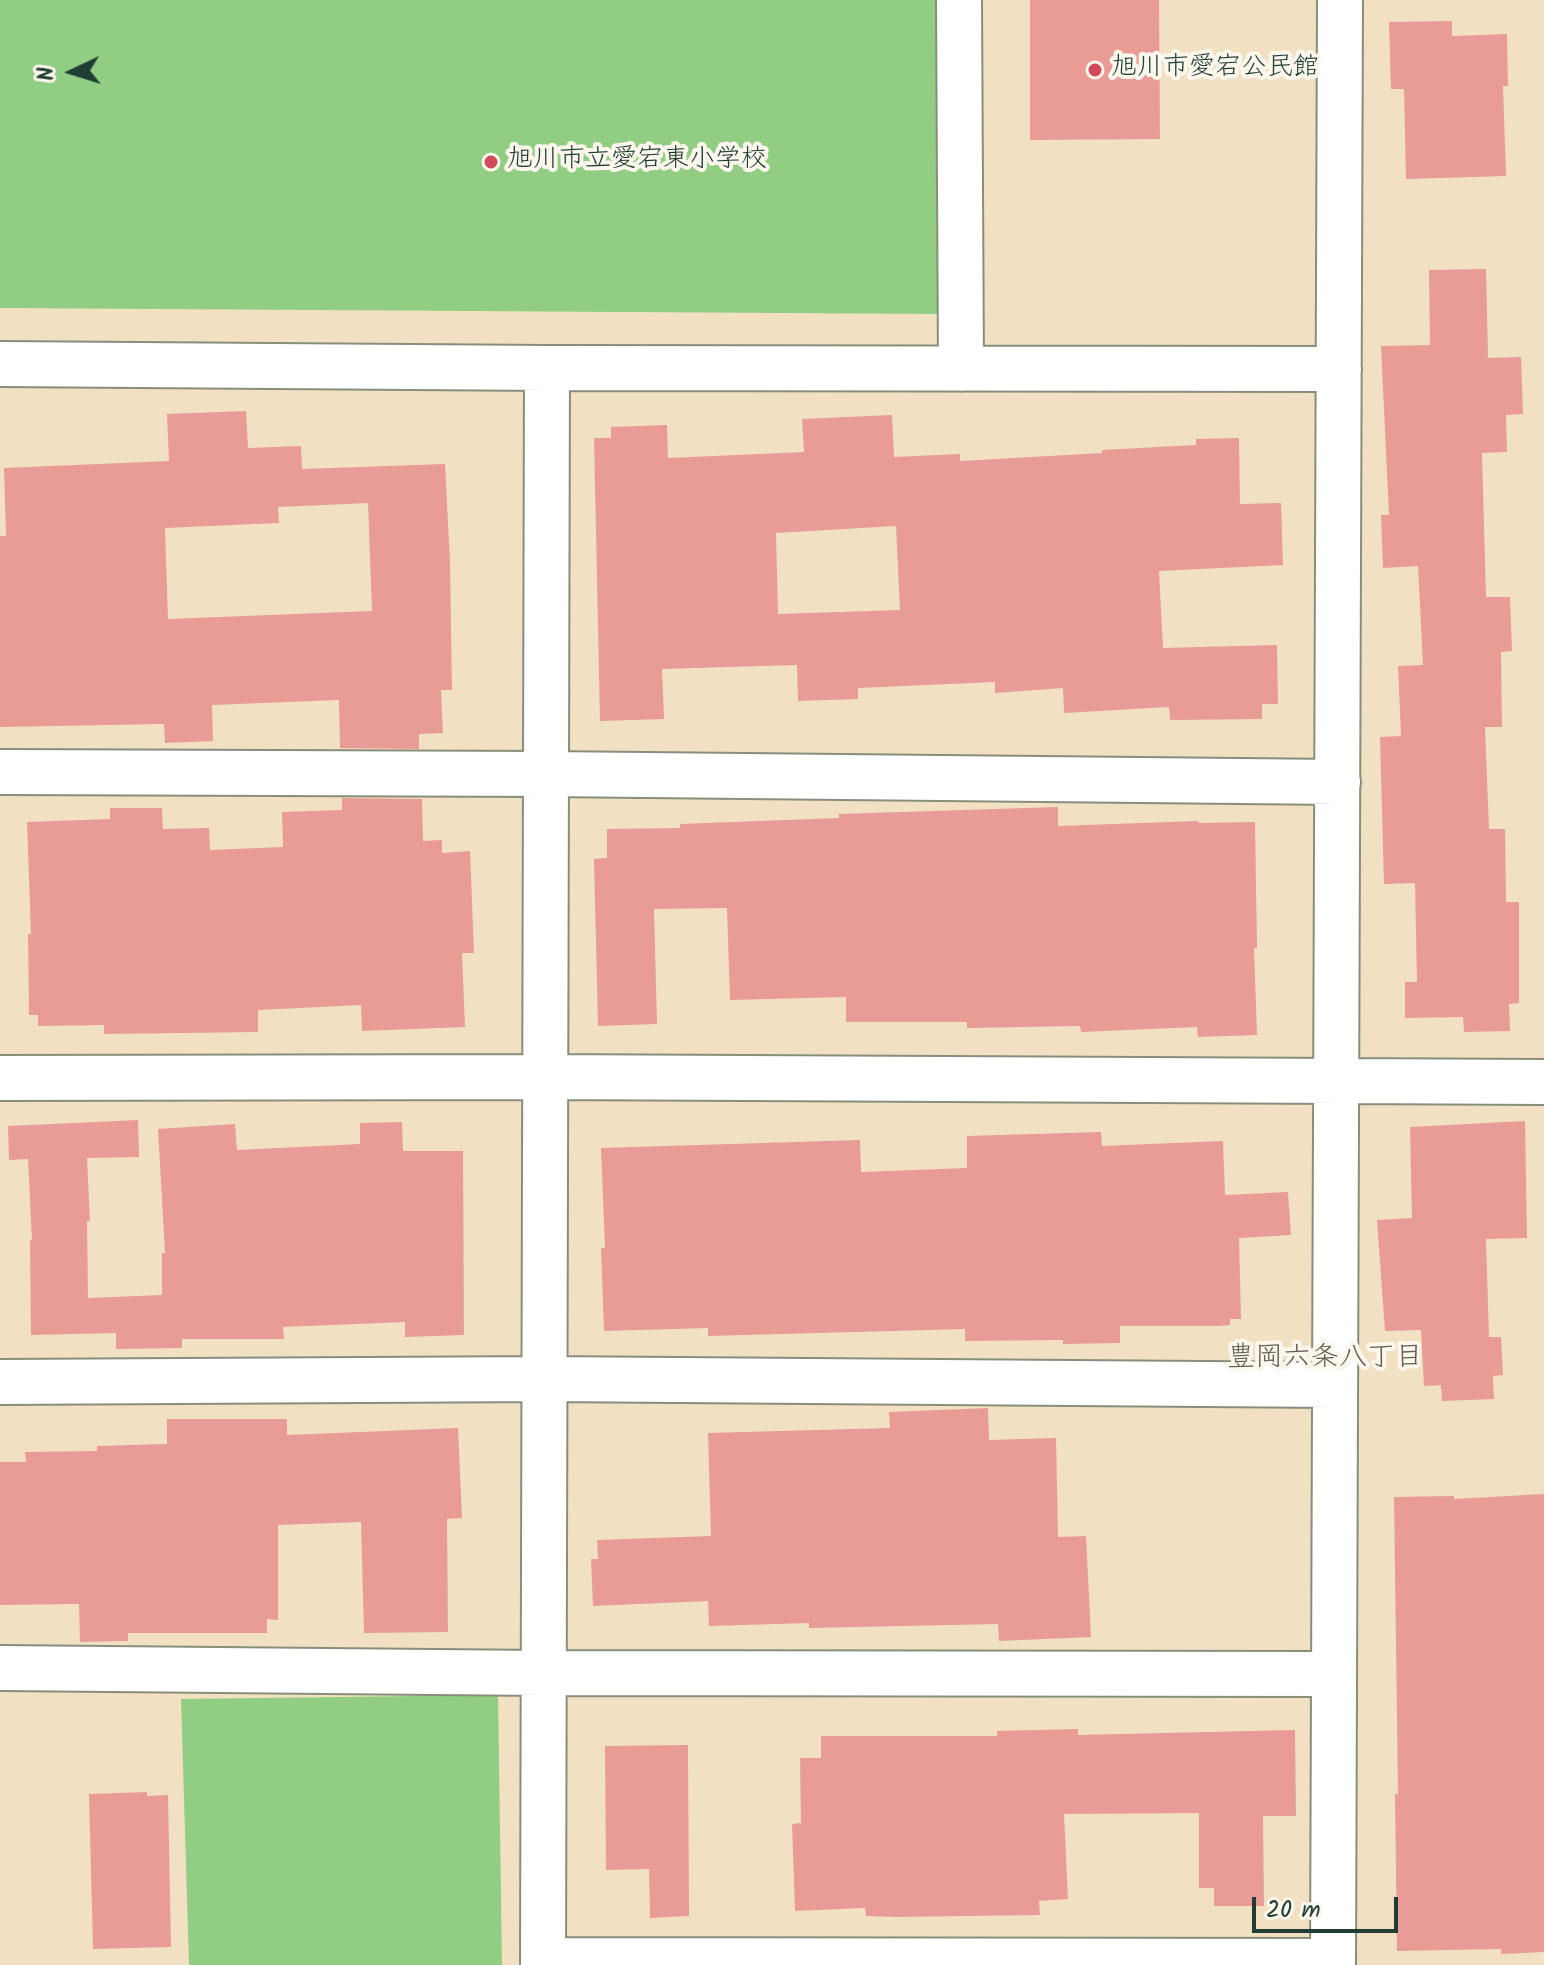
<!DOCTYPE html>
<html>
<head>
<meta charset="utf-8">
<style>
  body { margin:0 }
  #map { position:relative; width:1544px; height:1965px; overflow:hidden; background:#f2e0c3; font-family:Kalam,sans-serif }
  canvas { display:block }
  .north { position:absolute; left:32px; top:32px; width:80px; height:80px; -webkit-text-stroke:6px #fbf7ec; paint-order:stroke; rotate:266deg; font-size:22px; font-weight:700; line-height:32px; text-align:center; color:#1f3d34 }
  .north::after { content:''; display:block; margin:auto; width:28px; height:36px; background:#1f3d34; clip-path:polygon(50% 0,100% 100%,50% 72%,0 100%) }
  .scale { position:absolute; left:1252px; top:1897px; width:146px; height:36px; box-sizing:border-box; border:4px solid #1f3d34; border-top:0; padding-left:10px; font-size:24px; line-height:28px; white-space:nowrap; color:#1f3d34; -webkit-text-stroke:6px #fbf7ec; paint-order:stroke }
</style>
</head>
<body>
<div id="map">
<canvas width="1544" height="1965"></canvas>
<div class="north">N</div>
<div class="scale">20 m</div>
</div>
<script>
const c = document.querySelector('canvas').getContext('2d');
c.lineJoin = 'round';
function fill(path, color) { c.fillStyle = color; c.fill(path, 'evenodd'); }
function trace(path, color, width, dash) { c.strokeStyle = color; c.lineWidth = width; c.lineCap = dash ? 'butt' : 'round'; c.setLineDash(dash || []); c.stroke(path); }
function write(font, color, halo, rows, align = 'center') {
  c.font = font + ' Kalam,"Klee One",sans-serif'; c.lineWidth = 8; c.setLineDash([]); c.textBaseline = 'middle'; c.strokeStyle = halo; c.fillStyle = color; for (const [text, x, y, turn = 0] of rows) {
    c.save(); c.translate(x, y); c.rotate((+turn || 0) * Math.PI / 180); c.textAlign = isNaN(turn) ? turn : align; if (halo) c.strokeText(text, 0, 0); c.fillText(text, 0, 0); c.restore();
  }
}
const green = new Path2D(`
  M0,0H941L940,314L0,308Z
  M498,1695L502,1965H189L181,1699Z`);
const building = new Path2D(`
  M1030,0H1159L1160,139L1030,140Z
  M1452,21V36L1507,34L1508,86H1503L1506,176L1406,179L1404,89H1391L1389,22Z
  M1486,269L1488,358L1521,357L1523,414L1506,415L1507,452L1482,453L1486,597H1510L1512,651L1501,652L1502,727H1485L1489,829H1505L1506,902H1519V1003L1509,1004L1510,1031L1464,1032L1463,1017L1405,1018V982H1417L1415,883L1384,884L1380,737L1401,736L1398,666L1423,665L1418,566L1383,568L1381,515H1389L1381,346L1430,345L1429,270Z
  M246,411L248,448L301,446L302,469L445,464L450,563L452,690H441L443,733L419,734V749L340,748L339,700L212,705L213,741L165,743L164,724L0,727V536H6L4,468L169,461L167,414ZM368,503L372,611L168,619L165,528L279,523L278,507Z
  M892,415L894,457L960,454V461L1102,453V450L1196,445V439L1239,438L1240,504L1281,503L1283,565L1159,571L1163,648L1277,645L1278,704H1262V719L1170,720L1169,707L1064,713L1063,688L995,693V682L858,688V699L798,701L797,665L662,669L664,719L600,721L594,438H611V427L667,425L668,458L804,452L802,419ZM896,526L900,610L778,614L776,533Z
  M342,798L422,799L423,841L442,840V853L470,851L474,953H462L465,1027L362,1031L361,1005L258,1010V1032L104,1034V1025L38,1026V1015H29L28,934H31L27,822L110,819V808H162L163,829L209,828L210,850L283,847L282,812L342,810Z
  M1058,807V826L1198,821L1199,823L1255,822L1257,948H1254L1257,1035L1198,1037L1197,1027L1081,1032L1080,1026L967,1028V1022H846V997L730,1000L727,908L654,909L657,1024L598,1026L594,859L607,858V829L680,828V824L839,818V814Z
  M138,1120L139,1157L87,1158L90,1221H87L88,1298L162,1295V1253H165L158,1129L235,1124L237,1150L360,1144V1123L402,1122L403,1151H463L464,1335L405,1337V1322L283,1327L284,1339H182V1348L116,1349V1333L31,1335L30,1240H32L28,1159L9,1160L8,1126Z
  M1525,1121L1527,1238L1486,1239L1489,1337H1501L1503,1375L1493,1376L1494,1399L1442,1401L1441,1385L1424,1386L1421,1330L1385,1331L1377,1220L1412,1218L1410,1127Z
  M1101,1132L1102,1146L1223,1141L1225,1195L1288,1192L1291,1235L1239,1238L1241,1319H1230V1325L1219,1326H1120V1343L1063,1344V1340L965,1341V1329L708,1336V1328L604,1331L601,1248H605L601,1148L860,1140L861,1172L967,1168V1136Z
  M988,1408L989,1440L1056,1438L1058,1537L1086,1536L1091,1637L999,1641L998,1624L809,1628V1623L709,1626L708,1601L593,1606L591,1559H598L597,1540L711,1536L708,1433L890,1428L889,1412Z
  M167,1419H287V1435L458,1428L462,1518L447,1519L448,1632L364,1633L361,1522L278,1525V1620L267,1619V1633H128V1641L80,1642L79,1604L0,1605V1462H26L25,1452L97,1451V1446L167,1444Z
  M1544,1494V1952L1501,1954V1949L1397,1951L1395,1794H1398L1394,1497L1454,1496V1499Z
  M1078,1729V1735L1295,1730L1296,1816H1263L1264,1906H1214V1888H1199V1813L1064,1814L1068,1899L1039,1901L1040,1915L895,1917L866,1916L865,1908L795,1911L792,1824L801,1823L800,1758H821V1736H997V1731Z
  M688,1745L689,1916L650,1918L649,1869L606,1870L605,1746Z
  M147,1792V1796L168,1795L171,1947L93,1949L89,1794Z`);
const minor = new Path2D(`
  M959,0L961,369
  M0,364L547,368L1339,369
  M0,772L546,774L1338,782
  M0,1078L545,1077L1544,1082
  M0,1382L545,1379L1335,1385
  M0,1668L544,1673L1334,1674
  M543,1960L1333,1961
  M543,1965L547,368
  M1333,1965L1340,0`);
const markers = [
  [1095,70,8,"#d1495b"],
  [491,162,8,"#d1495b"]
];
const poiNames = [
  ["旭川市愛宕公民館",1111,70],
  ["旭川市立愛宕東小学校",507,162]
];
const neighbourhoodNames = [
  ["豊岡六条八丁目",1325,1360]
];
fill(green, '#91cd82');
fill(building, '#e89c95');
trace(minor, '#888e7c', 48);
trace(minor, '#fff', 44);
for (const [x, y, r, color] of markers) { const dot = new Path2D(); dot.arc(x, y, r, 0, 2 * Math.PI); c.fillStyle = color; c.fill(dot); trace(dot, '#fbf7ec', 3); }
write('26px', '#1f3d34', '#fbf7ec', poiNames, 'left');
write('28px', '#655e56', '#fbf7ec', neighbourhoodNames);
</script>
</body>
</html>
